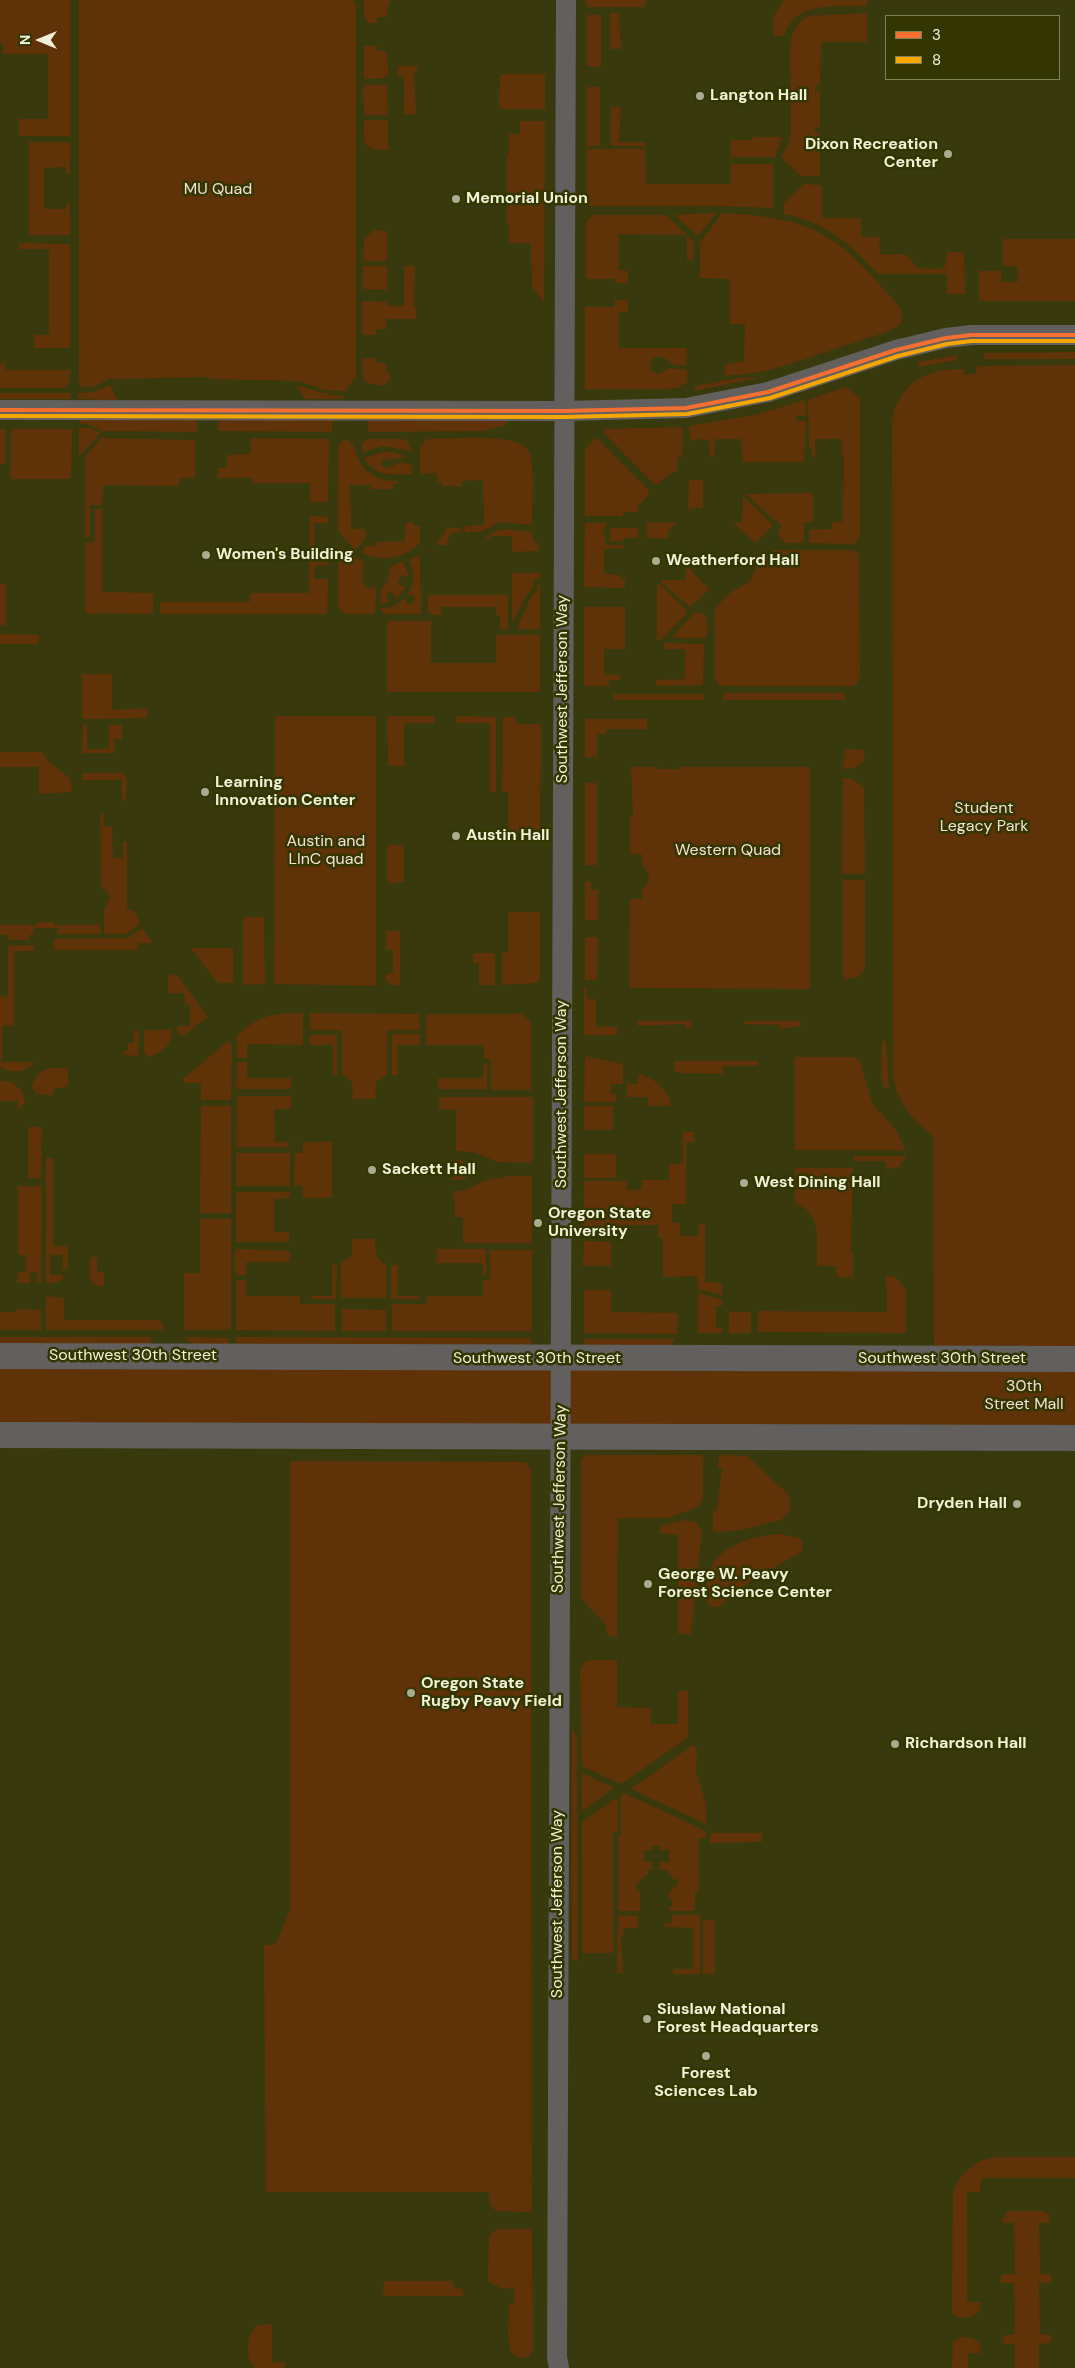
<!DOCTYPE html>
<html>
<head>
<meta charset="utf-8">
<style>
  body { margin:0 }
  #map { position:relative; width:1075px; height:2368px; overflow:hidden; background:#28290d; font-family:"DM Sans",sans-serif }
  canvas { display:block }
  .legend { position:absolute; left:885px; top:15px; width:175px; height:65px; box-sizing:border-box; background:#333600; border:1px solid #7e8156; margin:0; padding:6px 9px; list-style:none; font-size:15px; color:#eff2d6 }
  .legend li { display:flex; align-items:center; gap:10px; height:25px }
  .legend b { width:25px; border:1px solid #7e8156 }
  .north { position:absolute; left:15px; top:15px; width:50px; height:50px; -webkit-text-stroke:4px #333600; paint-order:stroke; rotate:270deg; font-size:14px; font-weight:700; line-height:20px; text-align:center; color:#eff2d6 }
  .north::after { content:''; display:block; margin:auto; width:18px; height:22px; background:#eff2d6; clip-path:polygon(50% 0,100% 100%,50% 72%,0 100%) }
</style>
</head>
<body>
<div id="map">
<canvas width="1075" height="2368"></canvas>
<ul class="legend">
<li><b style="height:6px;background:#f46f30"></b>3</li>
<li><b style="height:6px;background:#f7a600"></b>8</li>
</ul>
<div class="north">N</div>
</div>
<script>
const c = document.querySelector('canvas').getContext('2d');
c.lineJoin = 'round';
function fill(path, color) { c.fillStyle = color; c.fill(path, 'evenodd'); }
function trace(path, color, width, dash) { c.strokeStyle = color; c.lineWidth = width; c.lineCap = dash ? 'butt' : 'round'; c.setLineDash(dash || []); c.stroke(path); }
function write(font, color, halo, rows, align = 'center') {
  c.font = font + ' "DM Sans",sans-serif'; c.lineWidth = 5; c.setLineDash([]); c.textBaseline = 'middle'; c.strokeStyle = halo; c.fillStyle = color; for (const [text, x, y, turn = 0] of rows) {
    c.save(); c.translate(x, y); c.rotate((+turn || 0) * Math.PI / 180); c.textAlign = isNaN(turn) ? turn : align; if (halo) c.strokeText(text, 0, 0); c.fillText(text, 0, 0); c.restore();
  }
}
const built = new Path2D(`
  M0,0H1075V2368H0ZM886,16H1059V79H886Z`);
const green = new Path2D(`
  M0,0H70V136H19V119H48V54H3V43H0Z
  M79,0H353L356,4V377L348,386L347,391L325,390L299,381L210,379V377L109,379L93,387H82L79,382Z
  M364,0H390L389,6L387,7V17H377V23H367V18L364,17Z
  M587,0H645V7H587Z
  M784,0H867V6C837,7 794,0 784,36H773V18Z
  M610,13H619L621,49H610Z
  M867,13V42H821L820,85H815V91H820V127H815V132L820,133V176H801L781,157L788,146L791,133L790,47C791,33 796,24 808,16Z
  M587,15H601V67L587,66Z
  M364,46H377V51H386L389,75H385V78L364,79Z
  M398,66H417V72H414L416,114H404V76H398Z
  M500,74H545V109H499Z
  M363,85H387L388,115H364Z
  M587,87H600V146H587Z
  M611,107H621L619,142H645V146H611Z
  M364,120H388V150C362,150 363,144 364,120Z
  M520,121H545L544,302L532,287L531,243H509V225L507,223V156L509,153V134H520Z
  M753,137H782L775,157H731V140H753Z
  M29,142H70V174H66V167L44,168V209H66L67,203H70V235H29Z
  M587,149H645L646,184H731V164H773V208L720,206H587Z
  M804,184L822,185V218H861V237H879L880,255C900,254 906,249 916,268L938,269L945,267L947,252H964L965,294H947V274H878C849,243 827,223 784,214V203Z
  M712,213H716L698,236L674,215Z
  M722,213C762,215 805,219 839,245C862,262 881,287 901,308L902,323L889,331L790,364L761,372L725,376L724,365L744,361L745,324H730V279L700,278V243Z
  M594,215H666L693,241V260H687V235L619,234V270L628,271V283H615V279H586V222Z
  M373,230L387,231V261H363L364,240Z
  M1003,239H1075V301H979V271H1001V282H1018V266H1003Z
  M19,243L70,244V348H34V335H49V249H19Z
  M363,266H387V290L363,289Z
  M404,266H415L414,307H416V319H386V329H376V335H362V301L387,302V306H404Z
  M615,300H628V312H619V348H687L686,365H675L661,356L652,359L650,365L651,371L658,374L670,368L687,370V382L678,388L666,389H585V307H614Z
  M1075,352V359H984V353Z
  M957,355V360L919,367L918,362Z
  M362,358H376V363H386V372H390V379L384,386L364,382Z
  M0,363H5V370H70C70,378 71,386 62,388H0Z
  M1075,365V1347L934,1346L933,1136C912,1120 896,1101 893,1074L892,421C899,382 927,368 964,369V375L976,373L977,366Z
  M761,377L695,391V386L738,378Z
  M110,385L117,400L78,399V393L94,392Z
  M297,386C313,388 324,396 343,396V399H305Z
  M845,387L860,397V536L857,542L852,544L809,543L810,530L832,529V522H843L844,457L842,456V439H815V457H812V448H809L808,400Z
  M0,393H70V399H0Z
  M805,400L806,415L795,416L796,421H806L804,462H743L741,439H715L714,457H710V441L700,439L690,441L689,426L755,415Z
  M79,418L197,419V432L101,431L96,427L80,423Z
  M219,419H333L332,432L218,431Z
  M368,419H509L505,425L483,431L368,432Z
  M683,427L682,457H677V472H672L658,484H654L603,432L605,429Z
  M79,428H90L100,433L79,457Z
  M0,429H6V464H0Z
  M11,429H72L71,479H11Z
  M101,438L195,440V478H179V486L103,485L102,505H90V537H85V457Z
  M251,438L329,439L328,502H310V483H252V478H218V468H227V455L251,454Z
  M369,439H404L409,443L411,451L384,446L362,452V443Z
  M427,439C448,439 518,432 529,451C535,463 532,509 532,525L499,522L481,532H465V526L484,525L483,480L462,481V486H442V482H437V473L420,474V447Z
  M594,439H598L649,490L648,496L638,506V512H623V516H585V449Z
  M348,440C354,444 355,449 357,456C364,474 380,482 398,481V483L393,484L394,489H371L370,485H350L351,529H365V539L357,548L354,549L338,531V446L342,441Z
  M383,452H393L407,457L384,460L381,464L383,467L388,468C397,465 401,458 412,466V474C392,474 376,478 364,458Z
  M689,480H703V508H692L688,511Z
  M813,493V522H804V540L801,543H787L779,538L778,532L782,526L745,494Z
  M743,496L773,525L756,543L733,523L742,522Z
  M95,509H102V592L153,593V614L85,613V543L95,542Z
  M310,516L328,517V523H314V562H328V565L314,566V579H328L327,614H160V602H250V593H309Z
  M414,522V526H420V543C406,558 381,563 363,553L362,550L366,546H375L377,542L405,541V523Z
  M647,522L677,523L668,531V538H646Z
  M449,523V528H461V532L450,533L447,545H438L437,542L443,536Z
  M585,523H607L603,533L606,545H624V548L604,549V574L620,575V579H625V588L584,587Z
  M610,528H638V538H623V541H610Z
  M504,529L533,532L532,538L541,548H538V551L512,552V536H491V539H484L493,532Z
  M340,547L363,561C365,574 354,586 376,589L375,611L372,614H344L338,607V548Z
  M773,550H853L859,554L860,678L855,686H722L718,684L715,679V608L731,592L750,581L757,566Z
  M417,555L420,558L421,614H384L380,608L393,607L405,598L407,604L410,605L415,601L413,595H407C416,584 414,572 409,560Z
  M403,561L409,577L402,575L398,581L399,585L406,587L395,600V594L389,592L386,597L389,602L380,604L381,589L387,583L390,567Z
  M688,567L709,589L690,607L661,582V580H685V570Z
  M512,573H541V579H533V588L526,596L512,623Z
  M0,584H6V625H0Z
  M657,584H660L687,611L686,614L661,640H657Z
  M537,585H540V629H517L530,599L537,591Z
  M428,595H508V629H500V615H496V607H441V615H432L428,611Z
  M584,607H625V649H604V675H620V680H609V686H584Z
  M700,612L705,615L708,626L706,638H672L693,614Z
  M387,621H431V663H496V635H540V692H387Z
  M0,634L39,635V641L37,644H0Z
  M664,643L704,644L703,685L656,686V680L685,679V649H664Z
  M82,674H112V710L147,708V718L82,719Z
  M723,693H845V700H723Z
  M613,694H704V700H613Z
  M275,716H376V986L274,984Z
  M387,716H434V723H404V766H388Z
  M456,716L496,717V792H490V723H456Z
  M503,717H515L516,724H541L540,833H508V792H502Z
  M585,719H647V729H607L606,734H597V757H585Z
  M83,725H87V749H109V725H122V739H114L115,753H82Z
  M845,749L864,750C868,764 855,769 843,769Z
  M0,752H42L50,763L70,778L72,792L39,794V767H0Z
  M631,767H657L658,769H679V767H810V989L629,988L630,899H642V889C652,882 650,872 642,865V854H630V817L633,816Z
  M82,773H123L127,778L126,799L122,801V780H82Z
  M843,778L853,779L864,788L865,874H842Z
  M585,783H597V865H585Z
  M100,814H104V827H112L113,858H123V842H127V909L135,911L140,924L126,934H104V911L110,897L107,890L101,888Z
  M387,845H404V882L387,883Z
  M842,880H865V967C861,978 853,979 843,979V883Z
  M585,882H591V890H598V920H585Z
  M508,912H540V978L537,983L502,985V953L508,952Z
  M243,917H264L265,984L243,985Z
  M37,922H54V925H101V934H58V928H34V934L29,935V940H8V935H0V925H37Z
  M142,928L153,943H138V950H54V939L128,938Z
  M386,931H400V985H389V982H386V974L393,973V950H386Z
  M585,937H598L597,980H585Z
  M34,945V951H14V1025L2,1026V1062H35C26,1072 11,1075 0,1067V997L8,996V946Z
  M191,948H233V983H218Z
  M473,953H495V985H479V963H473Z
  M171,974L178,976L208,1017L183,1036L178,1034L177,1026H190V1004H185V993H168V977Z
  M584,987H587V999H596V1027H617V1035H584Z
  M303,1013V1045L247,1044V1058H237V1035C261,1015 272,1013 303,1013Z
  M310,1013L419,1014L420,1030H387V1075L376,1082L375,1099H353L352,1082L342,1073V1030H310Z
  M426,1014H523L531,1023V1090H491V1059H484V1045H426Z
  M638,1021H692V1028H685V1024L638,1026Z
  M745,1021H801V1026L780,1029V1025L745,1024Z
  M134,1030L139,1031L138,1056L124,1055V1051L128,1050V1043H134Z
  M144,1030H172C172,1046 163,1052 148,1057L144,1052Z
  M392,1034H420V1045H398V1075H392Z
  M310,1035H337V1075H333V1045H310Z
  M228,1041L232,1046L231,1100H201V1083H185L183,1079Z
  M882,1041H886L889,1088H884L881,1075Z
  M585,1056L623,1064V1084H611V1094H616V1102H584Z
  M795,1057H854L860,1061L872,1103L897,1131L905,1150H795Z
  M674,1061H758V1066H723V1074L681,1073L674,1071Z
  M237,1062H247V1078H291V1089H236Z
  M484,1063H487V1089H438V1078H483Z
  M51,1068H68V1085L64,1088H54L53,1095L36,1094L32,1087C35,1075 40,1070 51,1068Z
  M638,1074C653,1077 670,1090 671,1106H648V1097H627V1084H638Z
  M0,1081L11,1082L22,1090L25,1102L18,1111V1101H0Z
  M237,1096H291V1109H274L275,1142H289V1147H236Z
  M441,1097H533V1163L498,1162L473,1152L456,1151V1110L439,1109V1099Z
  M201,1106H231V1213H200Z
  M584,1106H613V1130H584Z
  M28,1127H42L41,1178H28Z
  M683,1132H694V1142H686V1204H672V1223H680V1236H699V1224H705V1282L722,1283V1295L698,1289L697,1276L663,1277V1238L658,1237V1225H613L612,1238H583L584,1181H627V1190H642V1180H669V1164H683Z
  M303,1142H332V1198H303V1186H294L295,1153H303Z
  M236,1153H290V1186H236Z
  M584,1154H616V1178H584Z
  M853,1156H907L899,1167L886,1169V1161H853Z
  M46,1158H53V1246H66L68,1248V1268L63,1271V1255H50V1275H63V1279L56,1283H46Z
  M453,1160H462L469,1166L470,1173L465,1179L452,1181Z
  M795,1168H853L851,1251L853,1252V1277H837L836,1266H817C817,1245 822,1210 795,1204Z
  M509,1176H532V1243H463V1217H455V1199H453V1191H464L484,1181Z
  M18,1186H42L41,1283H37L36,1272H30V1283H17L18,1272H26V1255H18Z
  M236,1192H290V1198L274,1199V1232H289V1242H236Z
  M200,1219H231V1330H184V1273H200Z
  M352,1239H375C375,1253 375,1258 386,1264V1298H341V1263L352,1256Z
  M584,1241L611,1242V1266H583Z
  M235,1249L290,1251V1262H246V1275H235Z
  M437,1249H486V1276H483V1263H436Z
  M490,1250H532V1331H392V1304H427V1296H483V1280H490Z
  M94,1256L97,1259V1272L104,1273V1284L101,1287L96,1286L90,1279V1258Z
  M332,1264L337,1266L336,1299H311V1296H332Z
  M394,1265H398L397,1296H421V1299H391V1267Z
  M886,1276L896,1277L906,1290V1333L758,1332V1311L887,1312Z
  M236,1280H246V1296H300V1304H335V1331L236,1330Z
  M584,1290H611V1312L678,1313L677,1334L584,1333Z
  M698,1293L722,1300V1306H716V1327L722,1328V1333H698Z
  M46,1296L64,1298V1320H158L163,1323V1330H46Z
  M17,1309L41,1310V1330H0V1312H17Z
  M342,1309L386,1310V1331H342Z
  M729,1312H751V1333H729Z
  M0,1337H151V1345H0Z
  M185,1337L230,1338L227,1346H194Z
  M235,1337L531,1338V1347L238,1346Z
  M584,1339H674V1341L670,1345L584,1347Z
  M0,1362L1075,1365V1428L0,1426Z
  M585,1455H700L703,1458V1498L700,1506L668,1518H618L617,1638L607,1635L605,1624L581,1598V1460Z
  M719,1455L747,1456L789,1495L790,1511L781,1520L742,1530L718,1532L713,1531V1511H717L722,1468L718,1467Z
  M290,1461L521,1462L527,1463L531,1470L532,2212L496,2211L490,2205L489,2192H266L264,1945H274L278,1940L290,1909Z
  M686,1520L697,1523L702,1532L691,1634H678V1534H660V1526Z
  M781,1534L799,1538L803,1543L801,1552L750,1581L720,1606L712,1607L708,1604C697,1553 740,1537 781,1534Z
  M590,1660H617V1707L651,1708V1724H678V1691H688V1736L686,1739L621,1784L582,1766L580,1670L584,1663Z
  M572,1727L577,1738L578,1961L572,1958Z
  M693,1745L697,1749L696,1772L706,1804V1824L631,1789Z
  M582,1773L614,1788L582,1811Z
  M624,1793L706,1831V1838H699V1892H695V1911H669V1907H672V1899H669V1891H672V1887H677V1879H672V1875H669L668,1870H660V1862H669V1850H660V1846H652V1850H644V1862H652V1870H648V1875H644V1879H640V1883H636V1891H640V1911H618V1836H621V1795Z
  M615,1799L618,1801V1832H613V1953H582V1822Z
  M710,1833H762V1842L710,1843Z
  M618,1915L638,1916V1928H623V1936H621L623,1973H617Z
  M672,1915H700V1974H673V1969H693V1928L664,1927V1923H672Z
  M703,1920H715V1974H703Z
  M996,2157H1075V2178H981L980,2192H967V2302H981C981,2318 970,2318 956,2317L952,2313L953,2194C958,2174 975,2160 996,2157Z
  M1008,2211H1042L1049,2214V2223H1039L1040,2274H1050L1052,2278L1050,2283H1039L1040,2334L1050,2335L1052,2338L1050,2343L1039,2344V2368H1015V2344H1005L1002,2340L1005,2335L1015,2334L1014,2283H1001V2275L1015,2274L1014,2223H1004L1002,2220Z
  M498,2229H532L533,2353H530V2357C525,2357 518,2359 514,2355C505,2349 509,2316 509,2304H514V2289L501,2288L488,2281L489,2237L492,2232Z
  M384,2281H453V2288L463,2289V2296H383Z
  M272,2324V2362H285V2368H255C244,2357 246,2334 258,2325Z
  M962,2337C974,2338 981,2340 981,2353H968V2368H952L953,2341Z`);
const minor = new Path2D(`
  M0,410L564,411L686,408L768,392L896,350L946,338L971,335H1075
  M559,2368L557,2357L566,0`);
const tertiary = new Path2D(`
  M0,1356L1075,1359
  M0,1435L1075,1438`);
const bus1 = new Path2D(`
  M0,410L564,411L686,408L768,392L896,350L946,338L971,335H1075`);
const bus2 = new Path2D(`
  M0,416L564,417L687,414L770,398L898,356L947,344L971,341H1075`);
const markers = [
  [700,96,5,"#a9ac90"],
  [948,154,5,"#a9ac90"],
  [456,199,5,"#a9ac90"],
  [206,555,5,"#a9ac90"],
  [656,561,5,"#a9ac90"],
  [205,792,5,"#a9ac90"],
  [456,836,5,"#a9ac90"],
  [372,1170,5,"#a9ac90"],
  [744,1183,5,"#a9ac90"],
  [538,1223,5,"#a9ac90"],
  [1017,1504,5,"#a9ac90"],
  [648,1584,5,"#a9ac90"],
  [411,1693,5,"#a9ac90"],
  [895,1744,5,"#a9ac90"],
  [647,2019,5,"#a9ac90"],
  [706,2056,5,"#a9ac90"]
];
const poiNames = [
  ["Langton Hall",710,96],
  ["Dixon Recreation",938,145,"right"],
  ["Center",938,163,"right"],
  ["Memorial Union",466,199],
  ["Women's Building",216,555],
  ["Weatherford Hall",666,561],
  ["Learning",215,783],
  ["Innovation Center",215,801],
  ["Austin Hall",466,836],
  ["Sackett Hall",382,1170],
  ["West Dining Hall",754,1183],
  ["Oregon State",548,1214],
  ["University",548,1232],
  ["Dryden Hall",1007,1504,"right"],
  ["George W. Peavy",658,1575],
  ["Forest Science Center",658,1593],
  ["Oregon State",421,1684],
  ["Rugby Peavy Field",421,1702],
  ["Richardson Hall",905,1744],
  ["Siuslaw National",657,2010],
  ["Forest Headquarters",657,2028],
  ["Forest",706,2074,"center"],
  ["Sciences Lab",706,2092,"center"]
];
const parkNames = [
  ["MU Quad",218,190],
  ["Student",984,809],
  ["Legacy Park",984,827],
  ["Austin and",326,842],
  ["LInC quad",326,860],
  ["Western Quad",728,851],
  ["30th",1024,1387],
  ["Street Mall",1024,1405]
];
const streetNames = [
  ["Southwest Jefferson Way",563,689,-90],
  ["Southwest Jefferson Way",562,1094,-90],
  ["Southwest 30th Street",133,1356],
  ["Southwest 30th Street",537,1359],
  ["Southwest 30th Street",942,1359],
  ["Southwest Jefferson Way",560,1499,-89],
  ["Southwest Jefferson Way",558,1904,-90]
];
fill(built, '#38390d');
fill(green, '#603208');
trace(minor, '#61605e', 20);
trace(tertiary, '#61605e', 26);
trace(bus1, '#f46f30', 4);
trace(bus2, '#f7a600', 4);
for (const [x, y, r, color] of markers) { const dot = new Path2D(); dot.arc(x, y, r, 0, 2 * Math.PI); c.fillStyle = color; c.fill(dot); trace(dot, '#333600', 2); }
write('bold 16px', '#eff2d6', '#333600', poiNames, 'left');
write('16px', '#f4e0d4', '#333600', parkNames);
write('16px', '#eff2d6', '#333600', streetNames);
</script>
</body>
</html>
